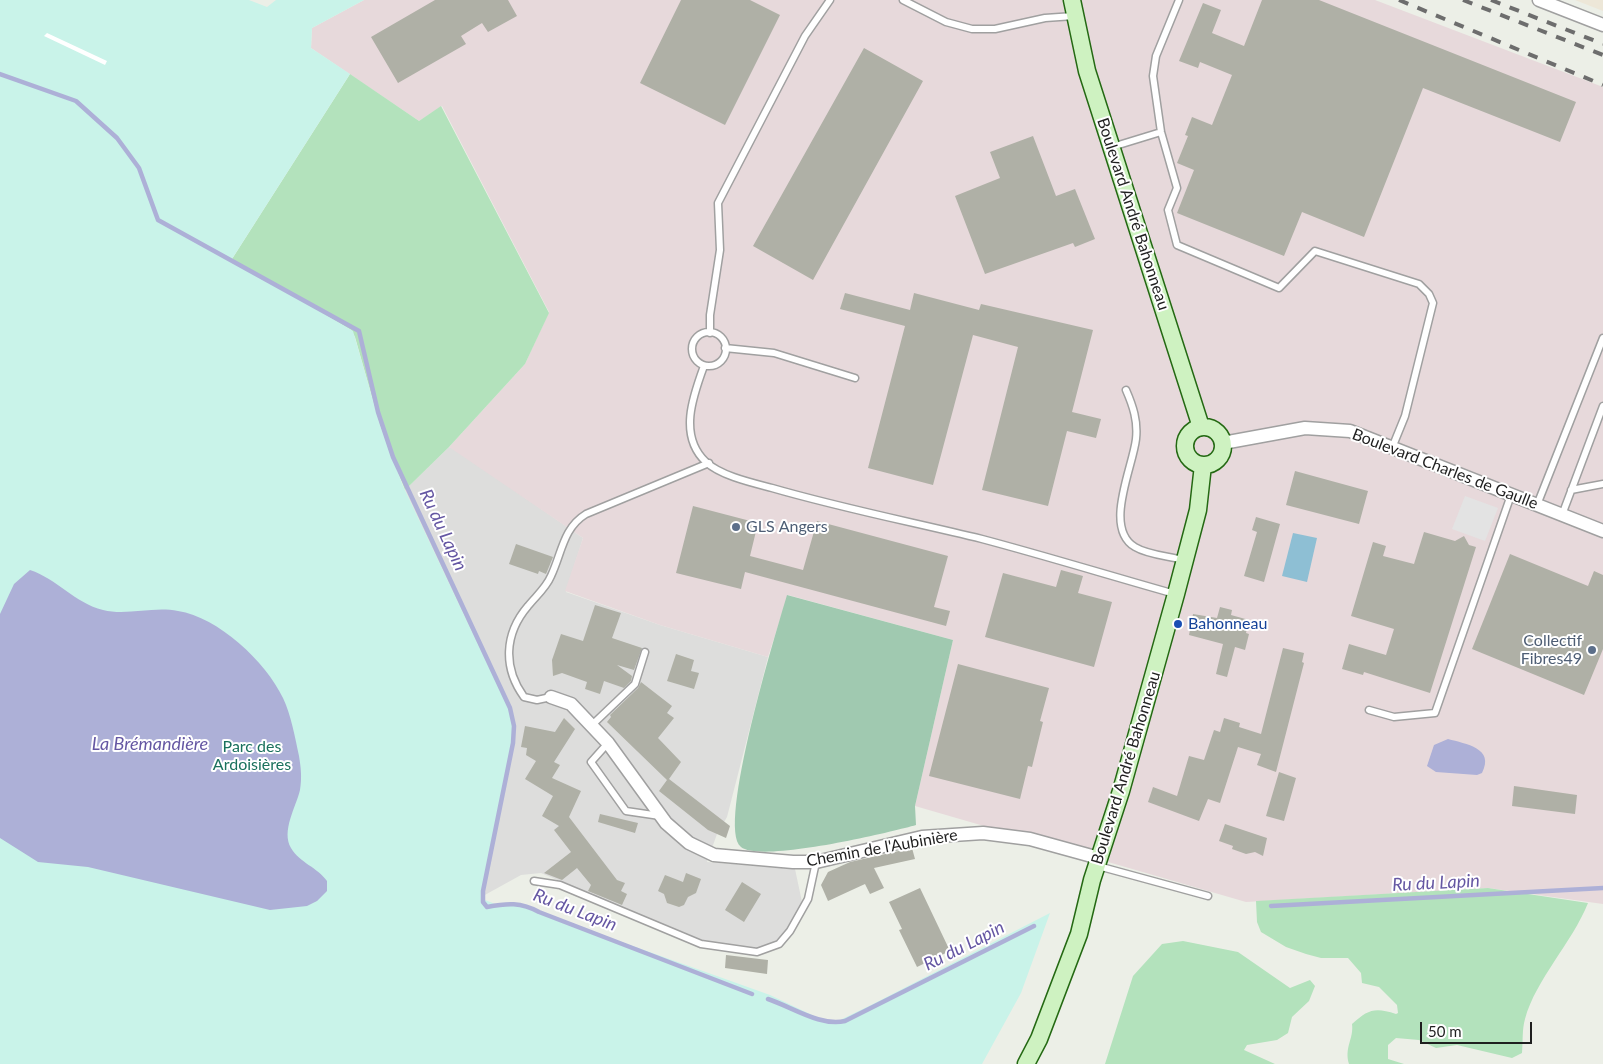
<!DOCTYPE html>
<html>
<head>
<meta charset="utf-8">
<style>
  body { margin:0 }
  #map { position:relative; width:1603px; height:1064px; overflow:hidden; background:#ecefe7; font-family:Lato,sans-serif }
  canvas { display:block }
  .scale { position:absolute; left:1420px; top:1022px; width:112px; height:22px; box-sizing:border-box; border:2px solid #1f1f1f; border-top:0; padding-left:6px; font-size:15px; line-height:18px; white-space:nowrap; color:#1f1f1f; -webkit-text-stroke:4px #fff; paint-order:stroke }
</style>
</head>
<body>
<div id="map">
<canvas width="1603" height="1064"></canvas>
<div class="scale">50 m</div>
</div>
<script>
const c = document.querySelector('canvas').getContext('2d');
c.lineJoin = 'round';
function fill(path, color) { c.fillStyle = color; c.fill(path, 'evenodd'); }
function trace(path, color, width, dash) { c.strokeStyle = color; c.lineWidth = width; c.lineCap = dash ? 'butt' : 'round'; c.setLineDash(dash || []); c.stroke(path); }
function write(font, color, halo, rows, align = 'center') {
  c.font = font + ' Lato,sans-serif'; c.lineWidth = 4; c.setLineDash([]); c.textBaseline = 'middle'; c.strokeStyle = halo; c.fillStyle = color; for (const [text, x, y, turn = 0] of rows) {
    c.save(); c.translate(x, y); c.rotate((+turn || 0) * Math.PI / 180); c.textAlign = isNaN(turn) ? turn : align; if (halo) c.strokeText(text, 0, 0); c.fillText(text, 0, 0); c.restore();
  }
}
const residential = new Path2D(`
  M449,447L455,449L583,538L566,592L660,625L768,657L727,817L717,834L707,862L795,869L802,902L797,916L784,935L770,944L756,948L709,943L541,873L521,875L483,896L514,723L405,490Z`);
const commercial = new Path2D(`
  M1575,0H1603V11Z`);
const industrial = new Path2D(`
  M364,0H1375L1603,87V904L1488,888L1246,902L915,806L953,640L788,595L768,657L660,625L565,591L583,538L449,447L525,364L549,312L442,106L419,121L311,48L312,28Z`);
const grass = new Path2D(`
  M350,74L419,121L441,106L549,313L525,364L449,447L405,490L380,425L355,337L351,330L232,259Z
  M1488,888L1588,903C1572,943 1536,979 1525,1019C1522,1029 1523,1042 1522,1053L1512,1058L1457,1045L1436,1048L1419,1040L1396,1038L1388,1045V1059L1404,1064H1349C1344,1047 1354,1039 1352,1024C1368,1010 1374,1007 1396,1014L1398,1013L1397,1005L1379,987L1362,983L1361,973L1348,958H1321L1306,954L1286,947L1261,932L1257,922L1256,901Z
  M1183,941L1238,952L1290,988L1310,980L1315,986L1309,1001L1292,1017L1288,1033L1277,1040L1247,1045L1244,1050L1275,1064H1105L1133,976L1162,944Z`);
const forest = new Path2D(`
  M787,595L953,640L915,806L916,825C888,833 761,863 741,847C716,827 777,629 787,595Z`);
const park = new Path2D(`
  M0,0H249L267,7L276,0H364L312,28L311,48L350,74L232,259L353,331L380,425L403,486L511,714L514,730L483,896L485,900L495,904L518,905L770,995L829,1023L840,1020L871,1005L1050,913L1021,993L982,1064H0Z`);
const pitch = new Path2D(`
  M1293,533L1317,538L1307,582L1282,576Z`);
const parking = new Path2D(`
  M1465,496L1498,508L1485,541L1452,529Z`);
const water = new Path2D(`
  M30,570C57,579 75,603 103,610C127,616 153,606 178,611C218,617 266,662 283,698C291,715 295,737 299,756C301,768 302,778 300,790C296,807 281,831 291,848C300,863 317,867 327,881V891L317,901L307,906L270,910L88,867L38,862L0,838V614L14,584Z
  M1448,739C1466,744 1495,748 1482,773L1477,775L1436,772L1427,766L1434,745Z`);
const pier = new Path2D(`
  M47,33L107,61L105,65L44,36Z`);
const stream = new Path2D(`
  M0,74L76,101L117,138L139,168L158,220L359,331L378,412L393,457L510,708L514,726L513,743L483,891V902L487,907C507,903 521,902 539,912L752,994
  M1271,906L1603,888
  M768,999C792,1007 821,1027 845,1021L1034,926`);
const building = new Path2D(`
  M435,0H508L517,16L488,32L482,23L461,36L466,44L398,83L371,37Z
  M681,0H750L780,15L725,125L640,83Z
  M1262,0H1319L1576,102L1560,142L1423,88L1364,237L1302,212L1284,256L1177,213L1194,170L1177,163L1188,136L1185,135L1192,117L1212,125L1232,75L1200,62L1198,68L1179,61L1203,3L1221,10L1212,33L1244,46Z
  M864,48L923,81L813,280L753,246Z
  M1033,136L1056,196L1075,189L1095,239L1075,247L1073,243L985,274L955,196L1000,178L990,152Z
  M845,293L910,310L914,293L979,310L981,304L1093,330L1072,412L1101,419L1096,438L1067,431L1048,506L982,490L1018,347L973,335L933,485L868,468L905,326L840,309Z
  M1295,471L1368,491L1359,524L1286,505Z
  M693,506L758,523L750,556L803,570L817,521L948,556L934,607L950,611L946,626L745,572L741,589L676,573Z
  M1256,517L1280,524L1264,582L1244,576L1257,532L1252,530Z
  M1424,532L1455,541L1464,536L1469,545L1476,547L1430,693L1364,672L1363,675L1342,669L1349,644L1386,655L1394,629L1351,616L1373,542L1386,546L1383,556L1414,564Z
  M516,544L553,557L546,574L539,571L538,574L509,564Z
  M1510,554L1588,586L1594,571L1603,575V649L1584,695L1472,649Z
  M1061,570L1083,576L1078,593L1112,602L1094,667L985,637L1003,573L1056,587Z
  M595,605L621,613L612,638L642,648L634,670L617,665L632,676L631,681L624,688L604,681L600,694L585,689L587,682L562,673L553,676L552,660L561,634L583,641Z
  M1220,607L1232,610L1231,615L1249,620L1246,633L1249,634L1245,650L1235,647L1227,677L1216,674L1223,644L1189,635L1193,614L1217,618Z
  M1283,648L1304,653L1302,662L1304,663L1276,772L1257,765L1261,754L1238,747L1220,803L1208,799L1199,821L1148,802L1153,787L1177,796L1189,756L1204,760L1214,730L1220,732L1224,718L1240,723L1239,727L1261,734Z
  M676,654L694,660L691,671L699,673L694,689L667,681Z
  M958,664L1049,688L1040,721L1043,722L1032,767L1028,766L1020,799L929,776Z
  M641,682L672,706L667,713L674,718L658,738L681,762L669,779L730,826L726,838L708,830L659,791L667,780L607,722L611,717L610,715L638,688Z
  M564,718L575,729L554,762L560,765L552,778L581,791L569,817L617,880L625,883L621,891L627,894L622,905L588,891L591,885L577,868L562,880L544,873L571,852L554,830L559,826L542,816L553,796L525,779L536,761L526,755L527,748L521,747L525,726L555,732Z
  M1279,772L1296,778L1284,821L1266,816Z
  M1514,786L1577,795L1575,814L1512,806Z
  M600,814L638,823L635,833L598,822Z
  M1225,824L1267,838L1263,856L1255,852L1246,854L1232,849L1233,846L1219,841Z
  M912,848L915,859L874,868L884,888L870,894L865,884L828,901L821,885L828,872L850,862Z
  M686,873L701,879L696,893L688,897L684,905L679,907L667,903L664,894L658,891L665,875L683,882Z
  M742,882L761,894L744,922L725,910Z
  M920,888L950,951L917,967L899,930L902,929L889,902Z
  M726,955L768,960L767,974L725,968Z`);
const lane = new Path2D(`
  M903,0L946,22L972,29H995L1045,18L1074,16
  M1179,0L1156,56L1153,76L1161,132L1177,188L1168,210L1177,245L1279,288L1315,251L1419,284L1429,294L1433,303L1405,416L1392,448
  M1112,147L1161,132
  M692 349a17 17 0 1 1 34 0a17 17 0 1 1-34 0Z
  M710,333V315L720,250L718,203L805,36L830,0
  M725,348L774,353L855,378
  M704,366C693,396 678,436 706,462C721,476 753,483 772,488C841,508 912,522 982,539C1046,556 1111,576 1175,594
  M1126,390C1133,406 1138,421 1136,439C1133,467 1103,528 1135,547C1148,555 1169,556 1183,560
  M1571,490L1603,484
  M1537,505L1603,338
  M1562,515L1603,406
  M551,697L537,700L524,697C503,668 504,634 528,606C536,596 546,588 551,576C562,553 563,528 586,514L709,463
  M1369,710L1394,717L1435,713L1511,495
  M592,725L635,684L645,652
  M608,743L591,762L626,811L660,816
  M1098,866L1208,896
  M534,881L560,885L701,944L757,952L779,944L790,931L808,899L816,862`);
const street = new Path2D(`
  M1539,0L1603,25
  M1223,443L1305,428L1350,431L1603,531
  M551,697L571,704L608,743L666,823L689,843L714,855L793,862H816L922,837L983,833L1030,839L1099,858`);
const secondary = new Path2D(`
  M1072,0L1087,71L1201,427
  M1185 446a19 19 0 1 1 38 0a19 19 0 1 1-38 0Z
  M1026,1064L1039,1039L1079,934L1092,880L1121,791L1176,594L1198,510L1203,465`);
const rail = new Path2D(`
  M1399,0L1603,85
  M1463,0L1603,55
  M1491,0L1603,44`);
const markers = [
  [736,527,5,"#5c6f8a"],
  [1178,624,5,"#1a4fb4"],
  [1592,650,5,"#5c6f8a"]
];
const streetNames = [
  ["Boulevard André Bahonneau",1133,214,72],
  ["Boulevard Charles de Gaulle",1445,469,21],
  ["Boulevard André Bahonneau",1126,768,-73],
  ["Chemin de l'Aubinière",882,848,-10]
];
const serviceNames = [
  ["GLS Angers",746,527],
  ["Collectif",1582,641,"right"],
  ["Fibres49",1582,659,"right"]
];
const transitNames = [
  ["Bahonneau",1188,624]
];
const parkNames = [
  ["Parc des",252,747],
  ["Ardoisières",252,765]
];
const waterNames = [
  ["Ru du Lapin",443,530,65],
  ["La Brémandière",150,744],
  ["Ru du Lapin",1436,883,-3],
  ["Ru du Lapin",575,910,21],
  ["Ru du Lapin",964,946,-27]
];
fill(residential, '#dddddc');
fill(commercial, '#ede7d8');
fill(industrial, '#e7d9db');
fill(grass, '#b3e2bc');
fill(forest, '#a0c9b0');
fill(park, '#c9f3e9');
fill(pitch, '#8ebfd4');
fill(parking, '#e3e3e3');
fill(water, '#adb0d7');
fill(pier, '#fff');
trace(stream, '#adb0d7', 4.5);
fill(building, '#afb0a6');
trace(lane, '#a0a0a0', 9);
trace(street, '#a0a0a0', 15);
trace(secondary, '#246913', 19);
trace(lane, '#fff', 6);
trace(street, '#fff', 12);
trace(secondary, '#cef2c1', 16);
trace(rail, '#6d6d6d', 4, [10, 10]);
for (const [x, y, r, color] of markers) { const dot = new Path2D(); dot.arc(x, y, r, 0, 2 * Math.PI); c.fillStyle = color; c.fill(dot); trace(dot, '#fff', 2); }
write('16px', '#1f1f1f', '#fff', streetNames);
write('16px', '#4e5e75', '#fff', serviceNames, 'left');
write('16px', '#164399', '#fff', transitNames, 'left');
write('16px', '#1a715d', '#fff', parkNames);
write('italic 18px', '#6557a3', '#fff', waterNames);
</script>
</body>
</html>
